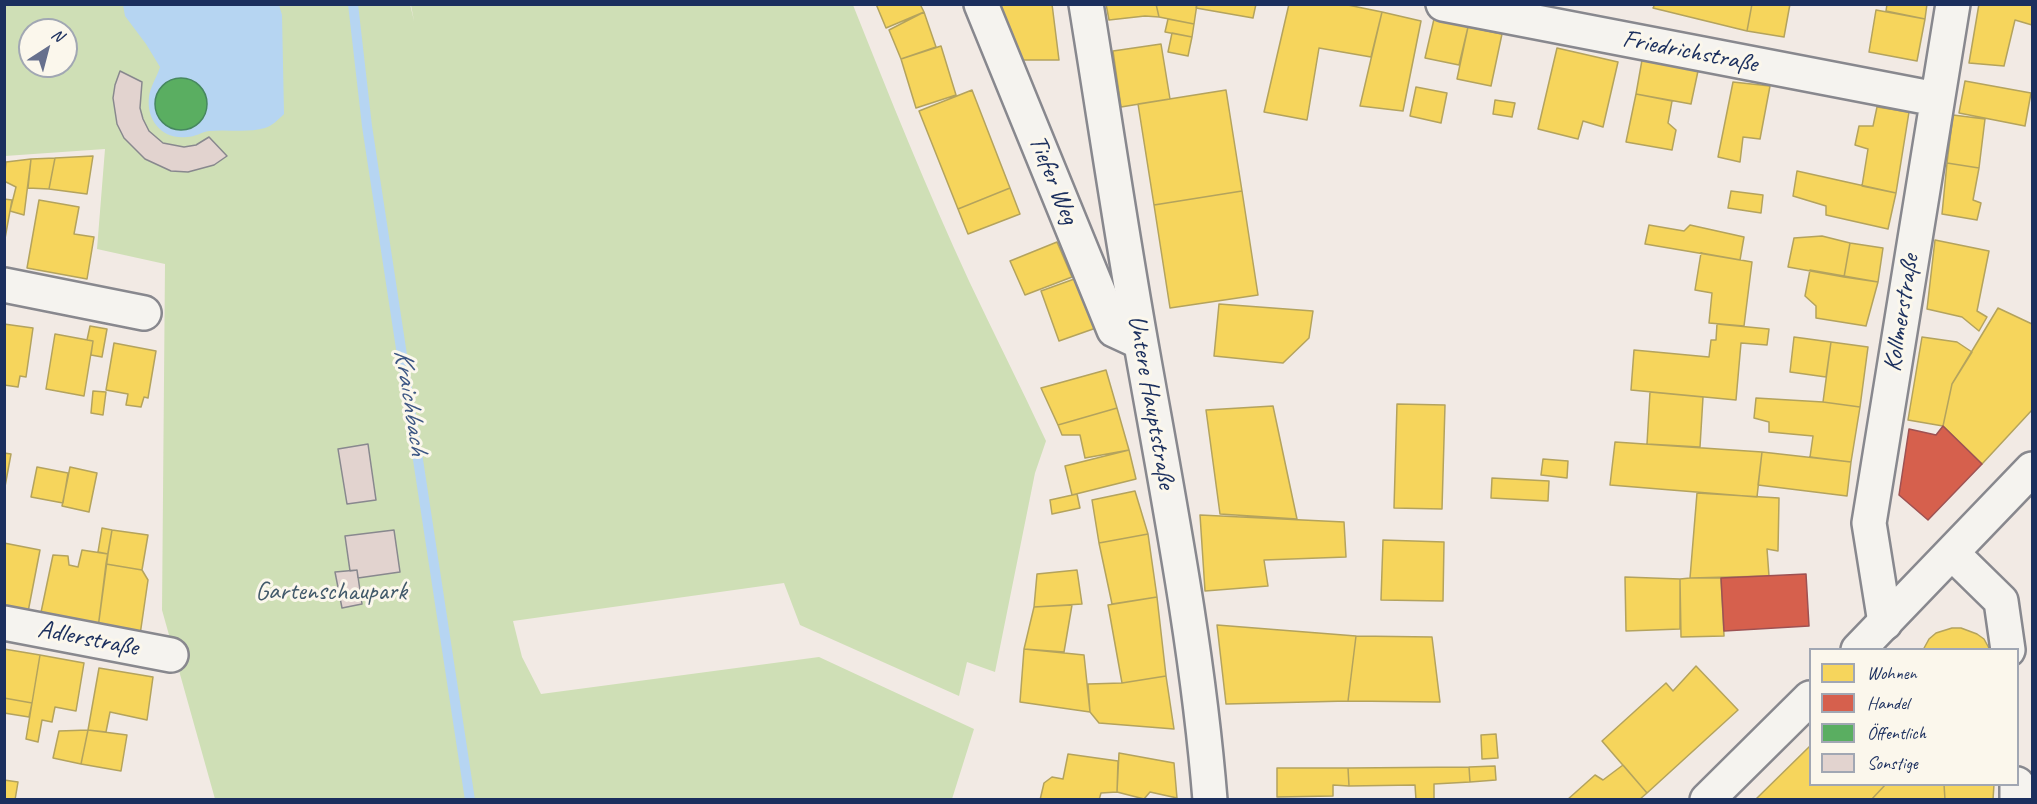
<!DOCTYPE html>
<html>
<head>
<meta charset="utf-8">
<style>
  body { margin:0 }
  #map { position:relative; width:2037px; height:804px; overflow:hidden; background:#f2eae4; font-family:Caveat,sans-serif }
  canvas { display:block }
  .frame { position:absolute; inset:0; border:6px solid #1b2f5e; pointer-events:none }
  .legend { position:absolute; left:1809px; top:648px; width:210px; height:138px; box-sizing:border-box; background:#fbf7ec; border:2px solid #a1a7b3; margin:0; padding:8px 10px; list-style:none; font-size:18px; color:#1b2f5e }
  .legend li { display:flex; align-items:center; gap:12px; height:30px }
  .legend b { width:30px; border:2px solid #a1a7b3 }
  .north { position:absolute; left:18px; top:18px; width:60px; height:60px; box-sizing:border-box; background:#fbf7ec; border:2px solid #a1a7b3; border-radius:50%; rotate:36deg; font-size:16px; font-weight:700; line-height:24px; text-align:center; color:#1b2f5e }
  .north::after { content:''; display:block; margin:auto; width:21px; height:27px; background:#66708d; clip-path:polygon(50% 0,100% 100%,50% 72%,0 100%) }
</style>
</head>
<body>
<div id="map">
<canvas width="2037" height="804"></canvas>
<div class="frame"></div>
<ul class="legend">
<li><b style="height:16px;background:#f6d55c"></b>Wohnen</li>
<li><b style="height:16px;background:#d6604d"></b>Handel</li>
<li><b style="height:16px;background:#5aae61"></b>Öffentlich</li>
<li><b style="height:16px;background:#e2d3cf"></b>Sonstige</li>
</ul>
<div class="north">N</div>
</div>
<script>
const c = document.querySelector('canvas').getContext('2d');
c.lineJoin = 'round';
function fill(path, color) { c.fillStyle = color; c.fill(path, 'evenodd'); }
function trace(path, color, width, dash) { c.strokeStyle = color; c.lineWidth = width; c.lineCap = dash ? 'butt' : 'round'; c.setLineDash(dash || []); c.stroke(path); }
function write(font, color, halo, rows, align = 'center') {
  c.font = font + ' Caveat,sans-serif'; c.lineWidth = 6; c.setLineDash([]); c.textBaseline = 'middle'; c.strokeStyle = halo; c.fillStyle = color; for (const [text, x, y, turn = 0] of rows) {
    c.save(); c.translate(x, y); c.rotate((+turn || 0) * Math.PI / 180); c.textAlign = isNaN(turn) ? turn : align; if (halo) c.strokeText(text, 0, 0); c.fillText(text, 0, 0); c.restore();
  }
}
const green = new Path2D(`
  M410,4L414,21L411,5H853C890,98 927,190 969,281C994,334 1021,387 1046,441L1035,473L995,672L967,662L959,696L800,625L784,583L513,621L522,657L541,694L819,657L974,729L952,799H215L162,610L165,264L97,249L105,149L5,156V5ZM30,30H66V66H30Z`);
const water = new Path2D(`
  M123,5H279L282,15L284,114C279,119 272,126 265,128C248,133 227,129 209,131C202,132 195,137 187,137C163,140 146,121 149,97C150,87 157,77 160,67L146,44L125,16Z`);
const homes = new Path2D(`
  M876,4H920L924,12L886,28Z
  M993,4H1052L1059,60H1018Z
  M1106,4H1156L1159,17L1145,16L1109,20Z
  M1156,4H1197L1194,24L1159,17Z
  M1197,4H1256L1253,18L1196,8Z
  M1289,4H1343L1382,12L1371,57L1319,48L1307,120L1264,112Z
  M1655,4H1752L1747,31L1653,8Z
  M1752,4H1790L1784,37L1747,31Z
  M1887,4H1927L1925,19L1886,11Z
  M1979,4H2032V25L2015,20L2004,66L1969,63Z
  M1876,10L1925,19L1917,61L1869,52Z
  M924,12L936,47L901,59L889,30Z
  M1382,12L1421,21L1403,111L1360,106Z
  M1168,19L1194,24L1192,37L1165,32Z
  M1434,19L1468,27L1459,65L1425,58Z
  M1468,27L1502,34L1491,86L1457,79Z
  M1172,33L1192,37L1188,56L1168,52Z
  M1161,44L1170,99L1121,107L1113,51Z
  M941,46L956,95L916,108L901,59Z
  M1557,48L1618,62L1603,127L1583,121L1578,139L1538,129Z
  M1642,60L1698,71L1691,104L1636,94Z
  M1965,81L2031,93L2025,126L1959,113Z
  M1733,82L1770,86L1760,139L1743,137L1740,162L1718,157Z
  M1416,87L1447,93L1441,123L1410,116Z
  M972,90L1010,188L958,209L919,111Z
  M1226,90L1242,191L1154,205L1138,104Z
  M1636,94L1672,101L1668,123L1676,130L1672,150L1626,142Z
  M1495,100L1515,103L1512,117L1493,114Z
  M1877,107L1909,112L1896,193L1862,186L1868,149L1855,145L1859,126H1873Z
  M1953,115L1985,119L1979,168L1947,163Z
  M93,156L87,194L49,189L55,158Z
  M55,158L49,189L28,188L31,159Z
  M31,159L24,215L10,211L16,187L4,181L6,162Z
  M1947,163L1979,168L1973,200L1981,203L1977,220L1942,214Z
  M1797,171L1896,193L1888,229L1826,215V206L1793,196Z
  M1010,188L1020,214L968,234L958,209Z
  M1242,191L1258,295L1170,308L1154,205Z
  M1731,191L1763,195L1761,213L1728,208Z
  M4,199L12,200L4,244Z
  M39,200L79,207L74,234L94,237L87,279L27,268Z
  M1649,225L1684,231L1690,225L1744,237L1740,260L1645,244Z
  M1822,236L1850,243L1844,277L1788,267L1794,238Z
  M1935,240L1989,251L1977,311L1987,317L1979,331L1962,317L1927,309Z
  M1057,242L1072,277L1025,295L1010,261Z
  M1850,243L1883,248L1878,282L1844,277Z
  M1701,253L1752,262L1744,326L1709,323L1712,293L1695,290Z
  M1810,270L1878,282L1866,326L1816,318V306L1805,296Z
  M1077,278L1096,328L1059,341L1041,291Z
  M1219,304L1313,311L1309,338L1283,363L1214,356Z
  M1998,308L2032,324V410L1982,464L1943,426L1952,384Z
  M4,324L33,328L26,377L20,376L18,387L4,385Z
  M1717,324L1769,329L1767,345L1741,343L1736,400L1631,390L1634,350L1709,357L1711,340H1716Z
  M90,326L107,329L102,357L91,355L93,341L87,340Z
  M55,334L93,341L84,396L46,389Z
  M1794,337L1831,342L1826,377L1790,372Z
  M1922,337L1957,342L1972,352L1952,384L1943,426L1908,420Z
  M1831,342L1868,347L1860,407L1823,402Z
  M114,343L156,351L148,398L144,397L141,407L126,405L128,394L106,390Z
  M1106,370L1117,408L1058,425L1041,388Z
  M93,391L106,392L103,415L91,413Z
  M1650,392L1703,397L1700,447L1647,444Z
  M1756,398L1823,402L1860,407L1851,462L1810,457L1813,436L1769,432V422L1754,418Z
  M1397,404L1445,405L1442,509L1394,508Z
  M1273,406L1297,519L1220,514L1206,410Z
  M1117,408L1129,450L1085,458L1080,435H1062L1058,425Z
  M1615,442L1762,452L1757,497L1610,485Z
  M1129,450L1136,479L1072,495L1065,466Z
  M1762,452L1851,462L1847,496L1758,485Z
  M4,453L11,454L4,492Z
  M1543,459L1568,461L1567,478L1541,475Z
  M37,467L68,473L63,503L31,497Z
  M70,467L97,473L89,512L62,506Z
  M1492,478L1549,481L1548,501L1491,498Z
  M1135,491L1148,534L1099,543L1092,500Z
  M1697,493L1779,498L1778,551L1767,549L1769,576L1690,578Z
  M1077,494L1080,508L1052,514L1050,500Z
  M1200,515L1344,522L1346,557L1264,560L1268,586L1205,591Z
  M102,528L112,530L108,554L98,552Z
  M112,530L148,535L142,570L106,564Z
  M1148,534L1157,597L1112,604L1099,543Z
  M1383,540L1444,542L1443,601L1381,600Z
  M4,543L40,550L28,612L4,607Z
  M82,550L108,554L98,628L40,617L53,555L68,556L69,565L78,567Z
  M106,564L142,570L148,580L140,635L98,628Z
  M1077,570L1082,604L1034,607L1037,574Z
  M1625,577L1680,579V629L1626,631Z
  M1690,578H1721L1724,636L1681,637L1680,579Z
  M1157,597L1166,676L1122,683L1108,605Z
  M1072,605L1064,652L1024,649L1034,607Z
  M1217,625L1356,636L1348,701L1226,704Z
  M1952,628H1961L1977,634L1984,639L1990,650H1923L1929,639L1936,633Z
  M1356,636L1432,637L1440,702L1348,701Z
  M4,649L40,655L32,703L4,698Z
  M1024,649L1084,655L1090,712L1020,702Z
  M40,655L84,663L76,711L55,707L52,722L42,720L38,742L26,739Z
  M1696,666L1738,710L1647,793L1602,741L1666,683L1673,691Z
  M99,668L153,677L147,720L110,712L106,732L88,730Z
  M1166,676L1174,729L1099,723L1090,712L1088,684L1122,683Z
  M4,698L32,703L29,717L4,713Z
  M88,730L81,764L53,758L59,731Z
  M88,730L127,735L121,771L81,764Z
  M1496,734L1498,758L1482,759L1481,735Z
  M1810,746V784H1886L1871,800H1755Z
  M1119,753L1174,763L1177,798L1150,792L1144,799L1117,792Z
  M1068,754L1118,761L1117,792L1101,793L1099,800H1040L1044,783L1052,777L1063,779Z
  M1623,765L1647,793L1639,800H1567L1595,775L1603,780Z
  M1495,766L1496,780L1470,782L1469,767Z
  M1469,767L1470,782L1434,784V800H1416L1415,785L1349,786L1348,768Z
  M1277,768H1348L1349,786L1333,785V796L1277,797Z
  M4,780L18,782L15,800H4Z
  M1886,784H1944L1945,800H1871Z
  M1944,784H1994L1993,800H1945Z`);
const shops = new Path2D(`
  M1943,426L1982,464L1928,520L1899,495L1909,429L1936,435Z
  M1806,574L1809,626L1724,631L1721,578Z`);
const public = new Path2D(`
  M155 104a26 26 0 1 1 52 0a26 26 0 1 1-52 0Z`);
const stream = new Path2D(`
  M353,4L367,126L470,800`);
const building = new Path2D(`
  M120,71L142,82L140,108L143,119L149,131L163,143L184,147L196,145L209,137L227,156L214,165L188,172L171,171L145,159L124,138L117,124L113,98L115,85Z
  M368,444L376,500L347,504L338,449Z
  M394,530L400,572L358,578L357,570L350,571L345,536Z
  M357,570L362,604L342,608L335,572Z`);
const street = new Path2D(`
  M981,4L1114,330L1140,342
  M1443,4L1936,99
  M4,285L144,313
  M1952,553L2001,601L2008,650
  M4,623L171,655
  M1885,623L1869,523L1953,4
  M2017,784V800`);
const secondary = new Path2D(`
  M1086,4C1105,121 1122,238 1143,355C1169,502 1198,650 1210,800
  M1858,650L2032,469
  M1707,800L1810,698`);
const streetNames = [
  ["Friedrichstraße",1690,52,11],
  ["Tiefer Weg",1053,180,68],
  ["Kollmerstraße",1902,313,-81],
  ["Untere Hauptstraße",1151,402,80],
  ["Adlerstraße",88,639,11]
];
const parkNames = [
  ["Gartenschaupark",331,592]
];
const waterNames = [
  ["Kraichbach",410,402,81]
];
fill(green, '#cfdfb6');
fill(water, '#b6d5f2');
fill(homes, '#f6d55c');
trace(homes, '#b4a35d', 1.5);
fill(shops, '#d6604d');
trace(shops, '#9e5152', 1.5);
fill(public, '#5aae61');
trace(public, '#478860', 1.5);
trace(stream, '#b6d5f2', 10);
fill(building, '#e2d3cf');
trace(building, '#88888e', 1.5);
trace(street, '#88888e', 38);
trace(secondary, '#88888e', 38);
trace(street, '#f5f3ef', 33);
trace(secondary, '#f5f3ef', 33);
write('26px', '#1b2f5e', '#fbf7ec', streetNames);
write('26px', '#41596a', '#fbf7ec', parkNames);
write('italic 27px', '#3c5684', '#fbf7ec', waterNames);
</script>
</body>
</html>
